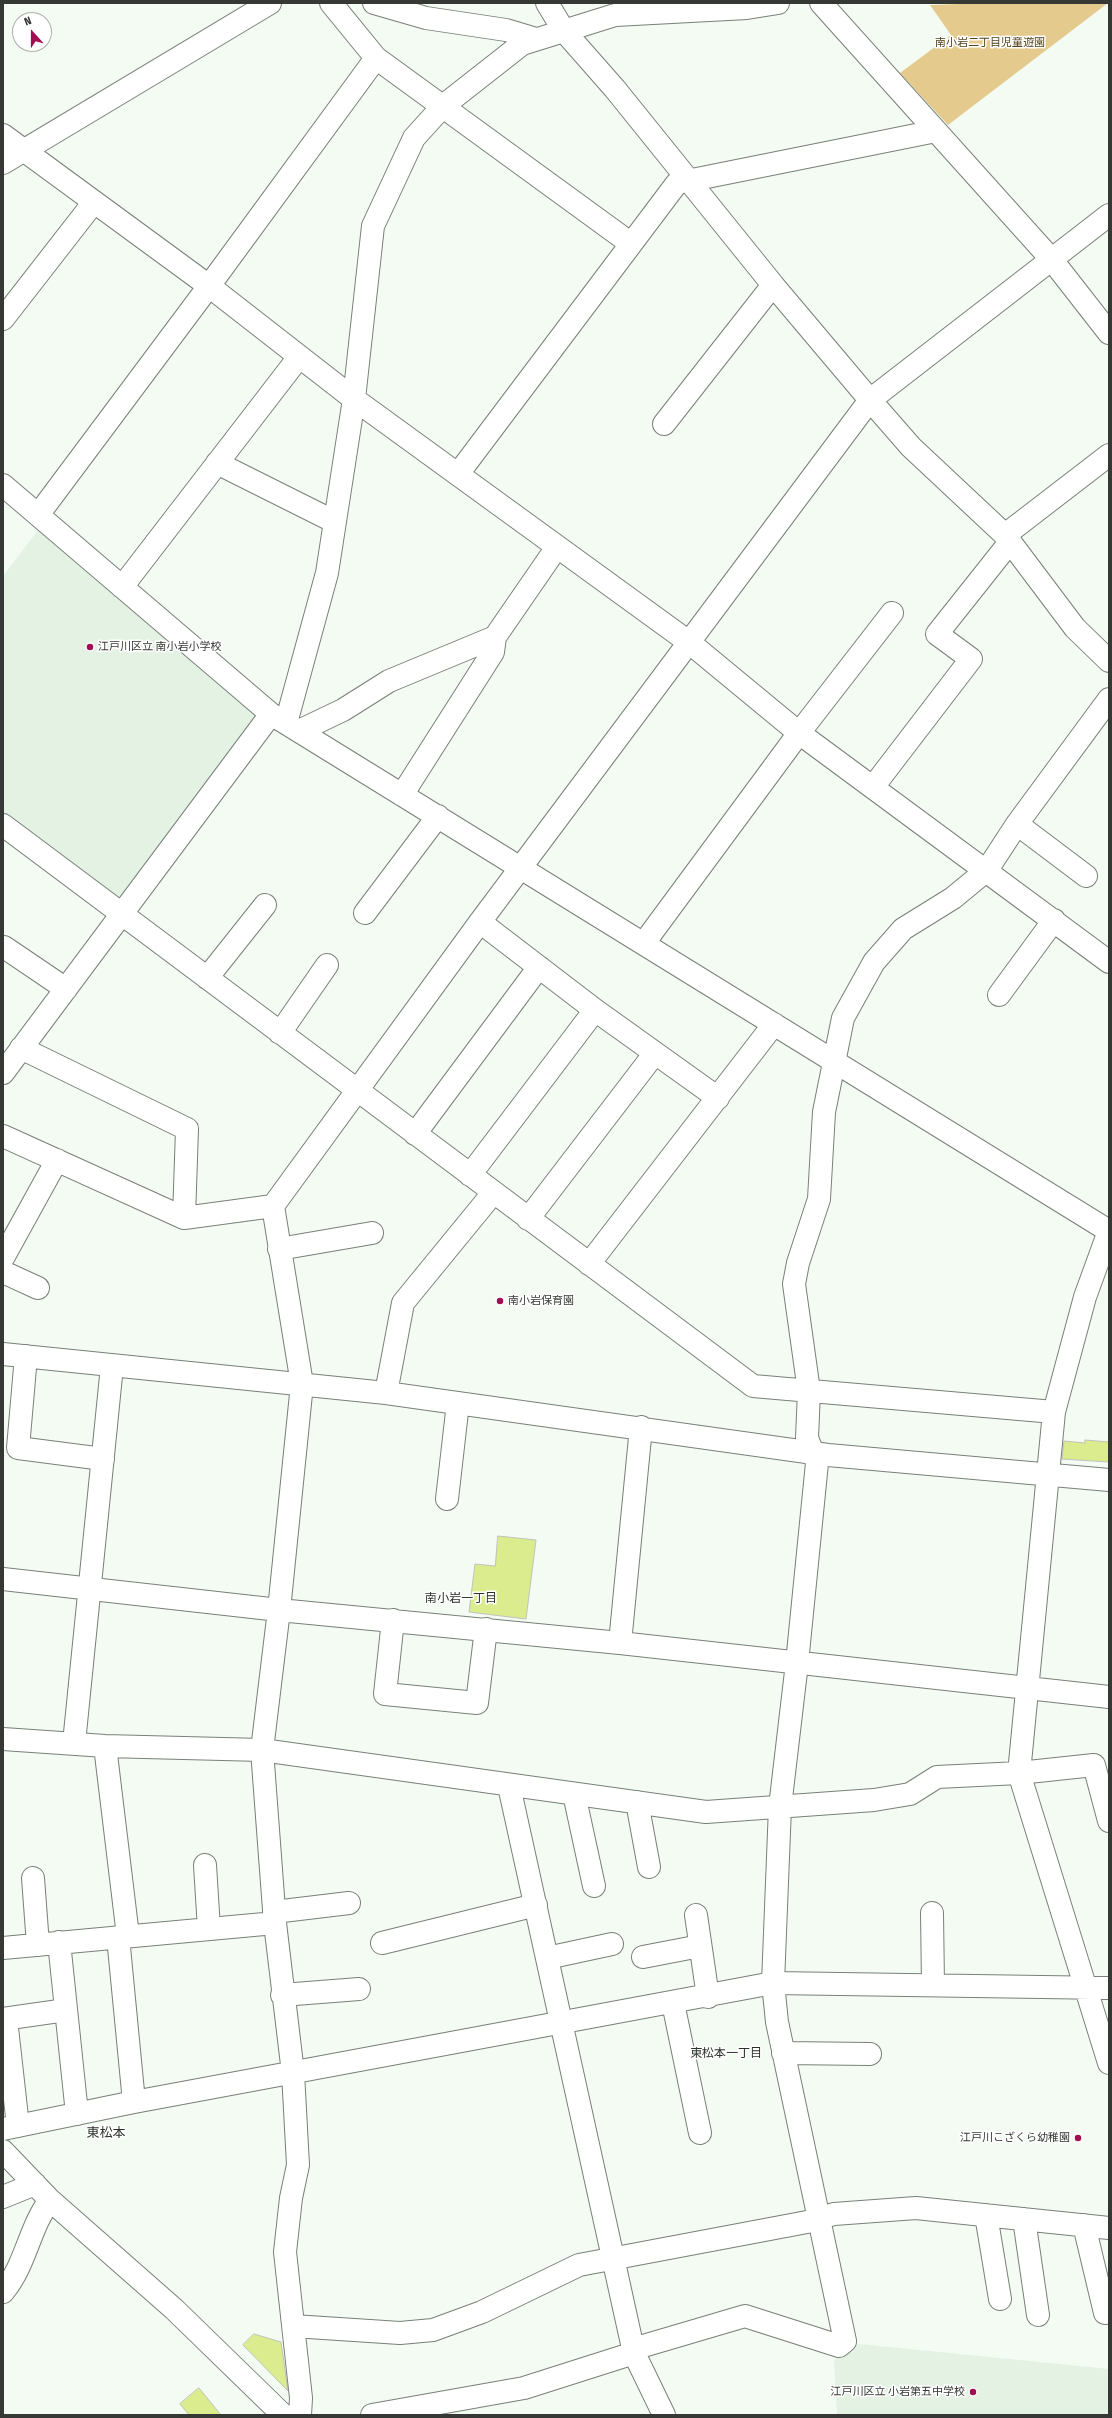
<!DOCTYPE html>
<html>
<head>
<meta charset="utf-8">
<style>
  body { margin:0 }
  #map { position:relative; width:1112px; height:2418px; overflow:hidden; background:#f3fbf3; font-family:"Fira Sans Condensed",sans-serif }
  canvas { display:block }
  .frame { position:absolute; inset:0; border:4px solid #353835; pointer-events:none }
  .north { position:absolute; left:12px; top:12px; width:40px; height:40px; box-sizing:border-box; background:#fff; border:1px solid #aeafae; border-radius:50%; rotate:339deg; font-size:11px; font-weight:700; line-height:16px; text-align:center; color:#353835 }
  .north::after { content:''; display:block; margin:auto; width:14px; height:18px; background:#a20e51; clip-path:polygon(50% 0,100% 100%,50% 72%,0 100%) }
</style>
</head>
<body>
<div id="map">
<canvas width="1112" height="2418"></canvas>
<div class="frame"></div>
<div class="north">N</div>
</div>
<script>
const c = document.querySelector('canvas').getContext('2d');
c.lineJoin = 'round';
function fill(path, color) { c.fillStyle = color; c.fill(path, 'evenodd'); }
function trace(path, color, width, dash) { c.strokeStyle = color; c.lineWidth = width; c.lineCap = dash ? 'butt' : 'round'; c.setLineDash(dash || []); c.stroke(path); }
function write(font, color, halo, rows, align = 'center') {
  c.font = font + ' "Fira Sans Condensed","Noto Sans JP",sans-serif'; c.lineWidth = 3; c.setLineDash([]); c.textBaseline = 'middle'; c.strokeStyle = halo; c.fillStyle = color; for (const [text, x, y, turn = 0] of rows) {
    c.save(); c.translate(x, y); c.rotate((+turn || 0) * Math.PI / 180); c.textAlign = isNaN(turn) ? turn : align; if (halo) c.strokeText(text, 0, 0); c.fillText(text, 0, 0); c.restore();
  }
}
const built = new Path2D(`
  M39,529L259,718L125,895L118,898L3,813V576Z
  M859,2344L1109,2369V2415H837L834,2360Z`);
const green = new Path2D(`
  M989,3H1108L948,125L900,73L951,35L930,5Z`);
const building = new Path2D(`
  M1085,1440L1109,1442V1462L1062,1459L1064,1441L1085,1443Z
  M498,1536L536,1540L526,1619L469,1612L475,1564L495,1566Z
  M254,2334L281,2342L288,2391L243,2345Z
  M199,2388L221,2415H189L180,2404Z`);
const minor = new Path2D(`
  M331,3L376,58L630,243
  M374,3L426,18L506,30L536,39
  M547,3L564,31L615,89L773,285L870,400L911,447L1005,535L1075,628L1109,661
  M821,3L1052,260L1109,333
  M3,135L209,286L354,399L690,643L799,733L1109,962
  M3,163L270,3
  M1109,215L870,400L480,922L273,1206L302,1384L279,1610L620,1643L1109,1697
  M3,319L94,202
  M664,424L773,285
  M217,463L335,522
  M458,474L677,183L936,131
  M3,485L271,714L1109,1231
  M38,515L209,286L376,58
  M1005,535L1109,455
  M122,587L299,357
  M286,723L327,573L354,399L373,226L414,138L443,106L522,44L615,15L747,8L778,3
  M299,731L343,710L389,681L495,637L557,547
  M873,787L971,659L937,634L1010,542
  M402,795L493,652L495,637
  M1017,824L1086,876
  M3,825L753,1386L1054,1412
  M365,913L438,816
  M480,922L595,1010L718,1098
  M644,943L799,733L892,613
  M4,947L66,989
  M207,978L265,905
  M999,995L1054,920
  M280,1033L327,965
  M21,1048L187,1129L184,1218
  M3,1073L271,714
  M415,1134L539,967
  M3,1136L184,1218L273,1206
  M470,1175L595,1010
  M528,1219L655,1053
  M1109,1231L1085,1297L1054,1412L1019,1773L1109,2063
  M279,1249L372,1233
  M3,1258L57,1160
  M589,1264L774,1024
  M3,1272L38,1288
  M3,1354L386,1393L828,1455L1109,1480
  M26,1356L18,1448L103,1459
  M386,1393L403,1303L493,1193
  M447,1499L458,1403
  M3,1579L279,1610L262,1750L275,1923L293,2073L298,2165L291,2198L285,2252L301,2398L300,2415
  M393,1620L385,1694L477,1703L486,1629
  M620,1643L641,1427
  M3,1739L105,1746L262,1750L706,1812L874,1800L910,1794L937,1777L1019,1773L1094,1765L1109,1821
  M74,1743L112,1366
  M105,1746L128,1936
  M509,1786L634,2353L664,2415
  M574,1794L594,1886
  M637,1802L649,1867
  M205,1865L209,1929
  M33,1878L38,1945
  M274,1912L349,1903
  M932,1913L933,1985
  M696,1915L708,1997
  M118,1937L134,2102
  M59,1942L77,2114
  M382,1943L536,1905
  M3,1948L275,1923
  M643,1957L700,1946
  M547,1958L612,1944
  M282,1995L359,1989
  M673,2003L700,2133
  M3,2019L66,2010
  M6,2019L18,2126
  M783,2053L870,2054
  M3,2129L134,2102L773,1983L1109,1988
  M3,2151L50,2200L174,2309L283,2415
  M3,2197L35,2184
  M986,2215L1000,2299
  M1024,2219L1038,2315
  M1084,2225L1105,2313
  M3,2292C26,2265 29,2228 50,2200
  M293,2326L400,2333L433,2330L482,2312L579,2265L807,2222L834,2214L916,2208L1109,2228
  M633,2349L745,2316L839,2346L845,2341L777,2022L773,1983L780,1807L797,1663L817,1463L807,1438L809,1391L794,1284L798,1263L819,1199L824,1112L843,1018L874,962L903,929L953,898L987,870L1017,824L1109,699
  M372,2415L524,2388L634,2353`);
const markers = [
  [90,647,4,"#a20e51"],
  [500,1301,4,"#a20e51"],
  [1078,2138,4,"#a20e51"],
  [973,2392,4,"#a20e51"]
];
const parkNames = [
  ["南小岩二丁目児童遊園",990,43]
];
const poiNames = [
  ["江戸川区立 南小岩小学校",98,647],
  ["南小岩保育園",508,1301],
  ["江戸川こざくら幼稚園",1070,2138,"right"],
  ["江戸川区立 小岩第五中学校",965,2392,"right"]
];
const neighbourhoodNames = [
  ["南小岩一丁目",461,1599],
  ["東松本一丁目",726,2054]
];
const quarterNames = [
  ["東松本",106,2133]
];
fill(built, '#e4f2e4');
fill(green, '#e4cb8d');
fill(building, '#dbec8e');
trace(building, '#c0c2b9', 1);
trace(minor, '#788078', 24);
trace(minor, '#fff', 22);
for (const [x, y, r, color] of markers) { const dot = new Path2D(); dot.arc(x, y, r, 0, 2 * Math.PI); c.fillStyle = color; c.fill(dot); trace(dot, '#fff', 1.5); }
write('11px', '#51421b', '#fff', parkNames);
write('11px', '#353835', '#fff', poiNames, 'left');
write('12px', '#2a312a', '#fff', neighbourhoodNames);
write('13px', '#2a312a', '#fff', quarterNames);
</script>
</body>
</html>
